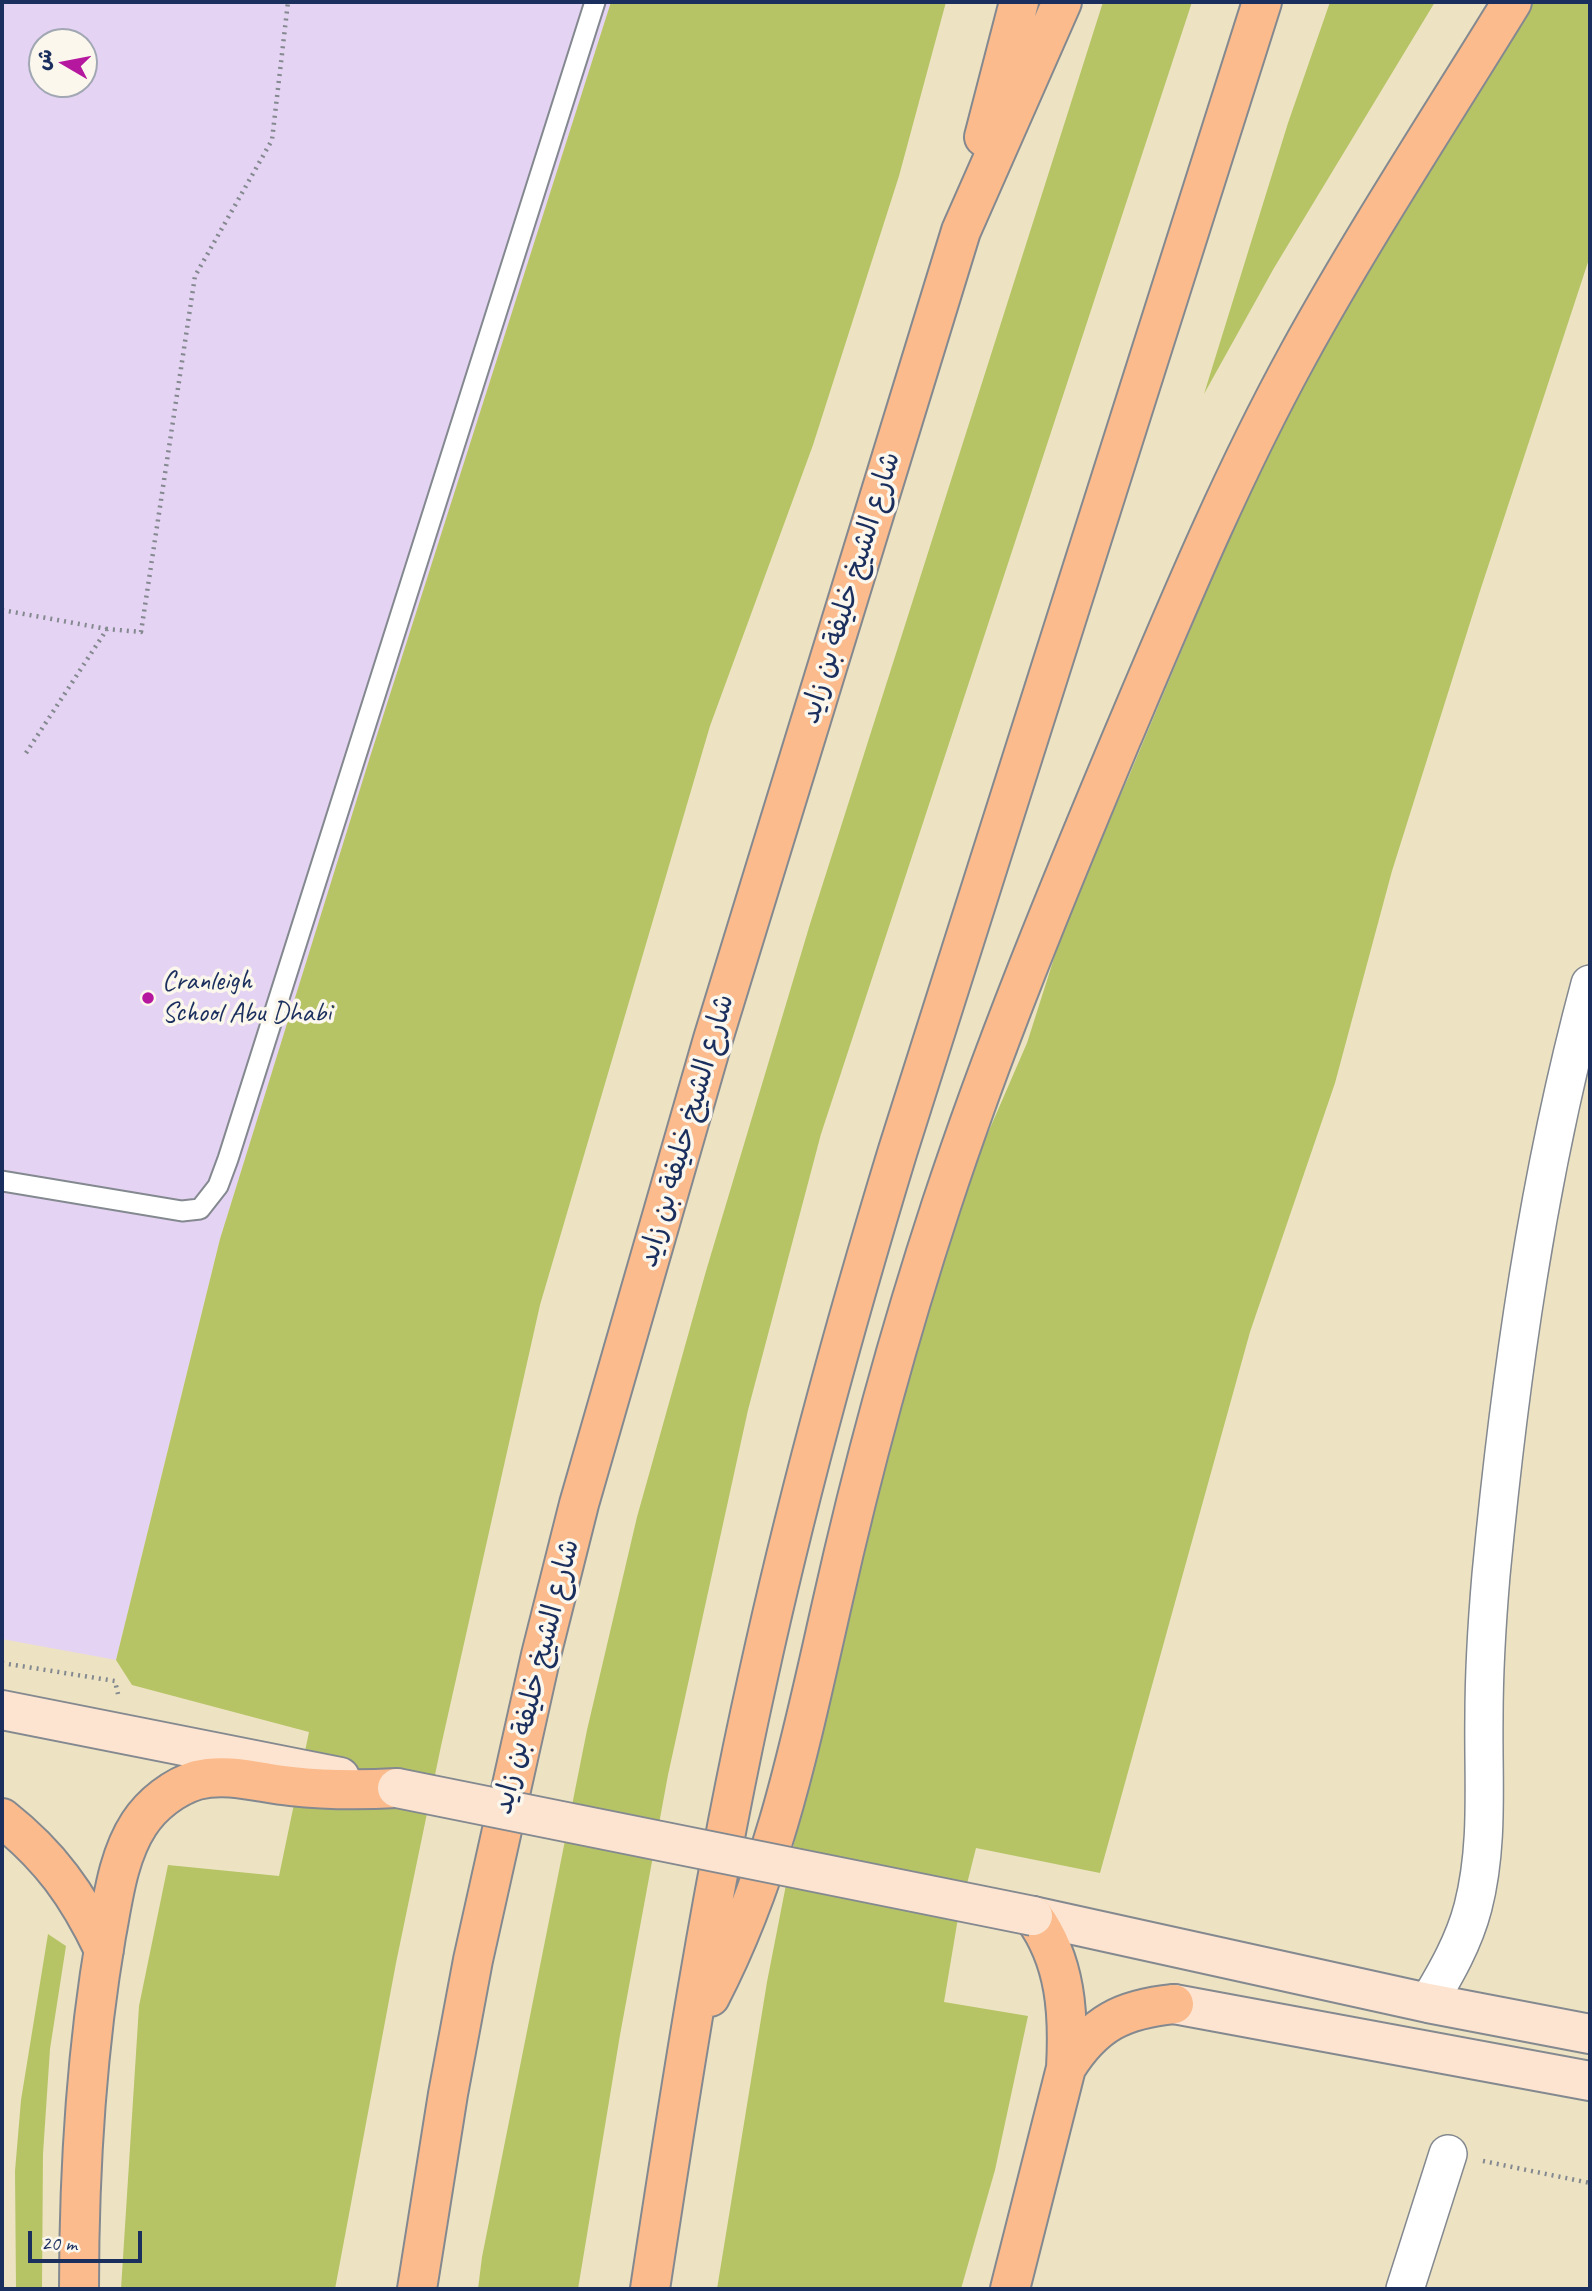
<!DOCTYPE html>
<html>
<head>
<meta charset="utf-8">
<style>
  body { margin:0 }
  #map { position:relative; width:1592px; height:2291px; overflow:hidden; background:#ede3c3; font-family:Caveat,"Playpen Sans Arabic",sans-serif }
  canvas { display:block }
  .frame { position:absolute; inset:0; border:4px solid #1b2f5e; pointer-events:none }
  .north { position:absolute; left:28px; top:28px; width:70px; height:70px; box-sizing:border-box; background:#fbf7ec; border:2px solid #a1a7b3; border-radius:50%; rotate:280deg; font-size:19px; font-weight:700; line-height:28px; text-align:center; color:#1b2f5e }
  .north::after { content:''; display:block; margin:auto; width:24px; height:32px; background:#b5179e; clip-path:polygon(50% 0,100% 100%,50% 72%,0 100%) }
  .scale { position:absolute; left:28px; top:2231px; width:114px; height:32px; box-sizing:border-box; border:4px solid #1b2f5e; border-top:0; padding-left:9px; font-size:21px; line-height:24px; white-space:nowrap; color:#1b2f5e; -webkit-text-stroke:5px #fbf7ec; paint-order:stroke }
</style>
</head>
<body>
<div id="map">
<canvas width="1592" height="2291"></canvas>
<div class="frame"></div>
<div class="north">ش</div>
<div class="scale">20 m</div>
</div>
<script>
const c = document.querySelector('canvas').getContext('2d');
c.lineJoin = 'round';
function fill(path, color) { c.fillStyle = color; c.fill(path, 'evenodd'); }
function trace(path, color, width, dash) { c.strokeStyle = color; c.lineWidth = width; c.lineCap = dash ? 'butt' : 'round'; c.setLineDash(dash || []); c.stroke(path); }
function write(font, color, halo, rows, align = 'center') {
  c.font = font + ' Caveat,"Playpen Sans Arabic",sans-serif'; c.lineWidth = 7; c.setLineDash([]); c.textBaseline = 'middle'; c.strokeStyle = halo; c.fillStyle = color; for (const [text, x, y, turn = 0] of rows) {
    c.save(); c.translate(x, y); c.rotate((+turn || 0) * Math.PI / 180); c.textAlign = isNaN(turn) ? turn : align; if (halo) c.strokeText(text, 0, 0); c.fillText(text, 0, 0); c.restore();
  }
}
const built = new Path2D(`
  M2,2H611L370,757L220,1239L116,1660L2,1639ZM42,42H84V84H42Z`);
const green = new Path2D(`
  M611,2H946L899,176L813,445L710,726L540,1305L441,1746L396,1963L335,2289H121L139,2006L168,1865L279,1876L309,1732L132,1685L116,1660L220,1239L370,757Z
  M1103,2H1192L821,1134L748,1410L668,1775L620,2035L578,2289H478L482,2257L587,1730L637,1517L706,1271L810,924Z
  M1330,2H1435L1274,268L1204,394L1288,123Z
  M1531,2H1590V256L1480,591L1392,871L1335,1083L1250,1332L1100,1873L976,1848L957,1924L944,2002L1028,2016L995,2170L961,2289H717L767,1982L817,1726L875,1468L974,1165L1027,1043L1070,908L1129,776L1238,516L1335,324Z
  M48,1934L66,1946L50,2049L43,2154L42,2289H16L15,2171L21,2100Z`);
const path = new Path2D(`
  M2,610L107,629
  M26,753L107,629L141,632L195,276L272,140L288,2
  M2,1663L115,1681L118,1694
  M1483,2161L1590,2183`);
const lane = new Path2D(`
  M2,1181L182,1211L200,1209L218,1186L228,1159L595,2`);
const street = new Path2D(`
  M1428,2003C1446,1973 1464,1942 1473,1907C1489,1845 1483,1781 1484,1717C1484,1670 1487,1622 1491,1575C1510,1376 1538,1177 1590,984
  M1405,2289L1448,2154`);
const secondary = new Path2D(`
  M2,1710L340,1777
  M1033,1916L1428,2003L1590,2034
  M1174,2004L1590,2081`);
const highway = new Path2D(`
  M984,137L1019,2
  M2,1818C50,1856 78,1895 104,1950
  M1033,1916C1066,1961 1069,2013 1066,2068
  M710,1997C775,1872 801,1740 832,1604C862,1470 898,1337 941,1206C993,1048 1057,893 1121,740C1176,610 1230,479 1298,355C1364,235 1440,119 1512,2
  M79,2289C79,2170 86,2053 106,1936C113,1899 118,1856 139,1824C152,1804 174,1787 197,1780C228,1772 260,1783 291,1786C327,1790 362,1790 397,1788
  M417,2289L448,2094L473,1960L541,1655L579,1504L713,1039L961,231L1062,2
  M650,2289C681,2085 713,1879 758,1677C797,1499 845,1324 898,1150L1262,2
  M1010,2289L1066,2068C1094,2023 1123,2009 1174,2004`);
const secondaryBridge = new Path2D(`
  M397,1788L1033,1916`);
const markers = [
  [148,998,7,"#b5179e"]
];
const streetNames = [
  ["شارع الشيخ خليفة بن زايد",851,588,-73],
  ["شارع الشيخ خليفة بن زايد",687,1131,-74],
  ["شارع الشيخ خليفة بن زايد",537,1677,-76]
];
const poiNames = [
  ["Cranleigh",162,982],
  ["School Abu Dhabi",162,1014]
];
fill(built, '#e4d3f2');
fill(green, '#b6c466');
trace(lane, '#848990', 23);
trace(street, '#848990', 40);
trace(secondary, '#848990', 42);
trace(highway, '#848990', 42);
trace(path, '#848990', 4.5, [2, 5]);
trace(lane, '#fff', 19);
trace(street, '#fff', 37);
trace(secondary, '#fde4d1', 38);
trace(highway, '#fbbb8c', 38);
trace(secondaryBridge, '#848990', 42, []);
trace(secondaryBridge, '#fde4d1', 38);
for (const [x, y, r, color] of markers) { const dot = new Path2D(); dot.arc(x, y, r, 0, 2 * Math.PI); c.fillStyle = color; c.fill(dot); trace(dot, '#fbf7ec', 2.5); }
write('28px', '#1b2f5e', '#fbf7ec', streetNames);
write('28px', '#1b2f5e', '#fbf7ec', poiNames, 'left');
</script>
</body>
</html>
